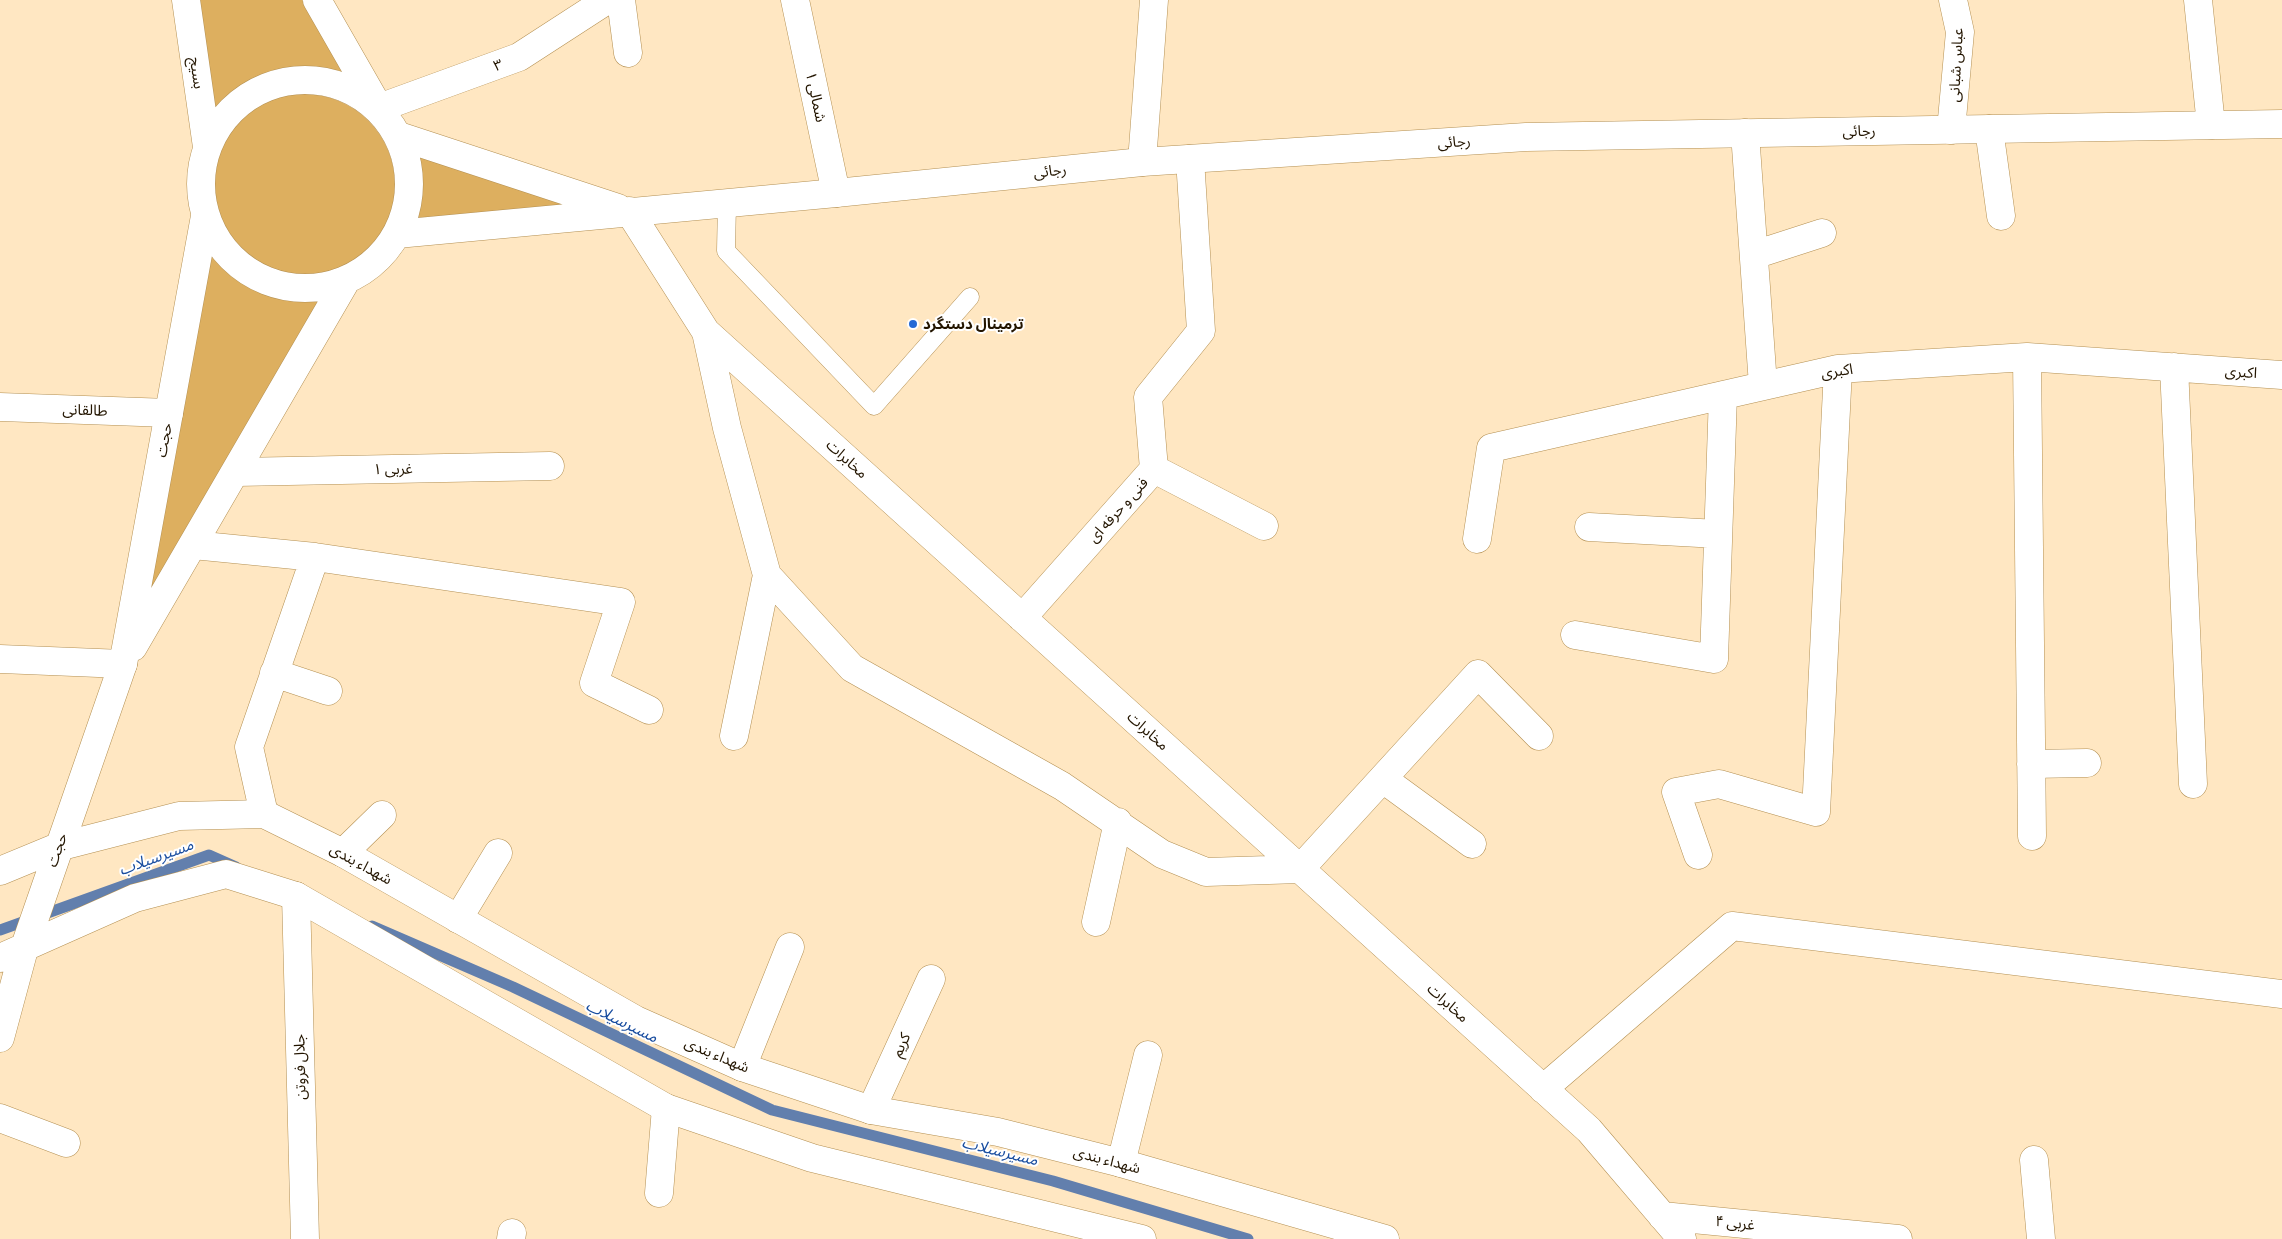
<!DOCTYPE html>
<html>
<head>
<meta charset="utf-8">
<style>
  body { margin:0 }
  canvas { display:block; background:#ffe7c2 }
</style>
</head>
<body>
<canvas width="2282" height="1239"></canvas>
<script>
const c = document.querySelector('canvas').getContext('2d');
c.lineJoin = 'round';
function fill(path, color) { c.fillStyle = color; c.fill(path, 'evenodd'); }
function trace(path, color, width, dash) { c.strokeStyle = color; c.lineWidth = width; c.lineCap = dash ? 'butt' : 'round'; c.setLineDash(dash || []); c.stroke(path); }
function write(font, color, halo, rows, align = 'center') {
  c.font = font + ' Commissioner,"Noto Sans Arabic",sans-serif'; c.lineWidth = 4; c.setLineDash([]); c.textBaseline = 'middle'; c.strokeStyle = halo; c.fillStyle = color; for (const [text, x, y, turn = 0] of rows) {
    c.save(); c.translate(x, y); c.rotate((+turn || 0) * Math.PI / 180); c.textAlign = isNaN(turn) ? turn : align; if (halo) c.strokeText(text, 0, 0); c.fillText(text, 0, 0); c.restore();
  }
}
const green = new Path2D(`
  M197,0H302L350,77L313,68L277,71L242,85L212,111Z
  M213 185a91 91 0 1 1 182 0a91 91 0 1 1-182 0Z
  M409,145L602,208L405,227C418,196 418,178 409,145Z
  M212,247C219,256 226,266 234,274C255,295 295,298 323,297L143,611Z`);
const stream = new Path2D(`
  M372,926L513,987L772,1110L1053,1181L1248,1239
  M0,930L209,855L236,867`);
const service = new Path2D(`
  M727,203L726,251L874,406L970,297`);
const minor = new Path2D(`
  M621,0L628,53
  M795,0L836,193
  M2198,0L2211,125
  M379,108L519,57L607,0
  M1989,129L2001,216
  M1951,130L1960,32L1953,0
  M1745,133L1763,385
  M1142,162L1154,0
  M629,211L706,332L1589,1130L1682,1239
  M1754,255L1822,233
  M706,332L727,428L767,575L852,668L1062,786L1162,854L1206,872L1300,869L1478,674L1539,736
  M2027,357L2032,836
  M2174,367L2193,784
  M0,407L169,413
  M1154,469L1264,526
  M236,472L550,466
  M1589,527L1718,534
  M1477,539L1491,448L1838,369L2027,357L2282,375
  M193,545L315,557L621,602L594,683L649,710
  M1022,618L1154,469L1148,397L1201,331L1190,159
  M1575,635L1714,659L1723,395
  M0,659L123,664
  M274,673L328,691
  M734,736L767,575
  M2031,764L2087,763
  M1383,779L1472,844
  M264,814L249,747L315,557
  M343,853L382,815
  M1698,855L1676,792L1719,784L1816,812L1838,369
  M296,896L305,1239
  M458,919L498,853
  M1096,922L1118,822
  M742,1067L790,947
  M1543,1089L1732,926L2282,994
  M871,1110L931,979
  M0,1118L66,1143
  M2034,1160L2041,1239
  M1121,1163L1148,1055
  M659,1193L666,1108
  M1662,1216L1898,1239
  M511,1239L512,1233`);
const tertiary = new Path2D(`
  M186,0L207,147
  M317,0L376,103
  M201 184a104 104 0 1 1 208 0a104 104 0 1 1-208 0Z
  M399,136L618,208
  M397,234L836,193L1142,162L1526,137L2282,124
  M133,647L347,279
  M0,871L58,847L179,816L264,814L343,853L636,1020L742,1067L871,1110L998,1132L1121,1163L1385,1239
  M0,958L135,898L226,874L296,896L666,1108L812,1158L1142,1239
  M0,1038L24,949L123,664L205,216`);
const markers = [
  [913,324,5,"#2469d5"]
];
const streetNames = [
  ["۳",498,65,-20],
  ["عباس شبانی",1956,65,-87],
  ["بسیج",197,73,82],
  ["۱ شمالی",816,97,78],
  ["رجائی",1859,131,-1],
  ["رجائی",1454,142,-4],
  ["رجائی",1050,171,-6],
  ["اکبری",1837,371,-8],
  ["اکبری",2241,372,4],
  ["طالقانی",85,410,2],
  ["حجت",164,440,-80],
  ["مخابرات",847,459,42],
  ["۱ غربی",393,469,-1],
  ["فنی و حرفه ای",1118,510,-48],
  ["مخابرات",1148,731,42],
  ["حجت",57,850,-71],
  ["شهداء بندی",361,864,29],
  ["مخابرات",1448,1003,42],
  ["کریم",901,1045,-65],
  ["شهداء بندی",717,1055,23],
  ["جلال فروتن",300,1067,-91],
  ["شهداء بندی",1107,1160,15],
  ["۴ غربی",1735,1223,6]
];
const poiNames = [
  ["ترمینال دستگرد",923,324]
];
const waterNames = [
  ["مسیرسیلاب",156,857,-20],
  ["مسیرسیلاب",622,1021,26],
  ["مسیرسیلاب",1000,1151,14]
];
fill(green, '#ddaf5f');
trace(stream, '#627fad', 11);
trace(service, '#b49052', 19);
trace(minor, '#b49052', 29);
trace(tertiary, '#b49052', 29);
trace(service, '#fff', 18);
trace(minor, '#fff', 28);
trace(tertiary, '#fff', 28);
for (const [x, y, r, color] of markers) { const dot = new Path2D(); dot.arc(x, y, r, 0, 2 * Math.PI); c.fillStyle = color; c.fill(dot); trace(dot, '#fff', 2); }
write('15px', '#231500', '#fff', streetNames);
write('bold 15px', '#231500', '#fff', poiNames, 'left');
write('italic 16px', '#194d9f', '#fff', waterNames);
</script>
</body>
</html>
